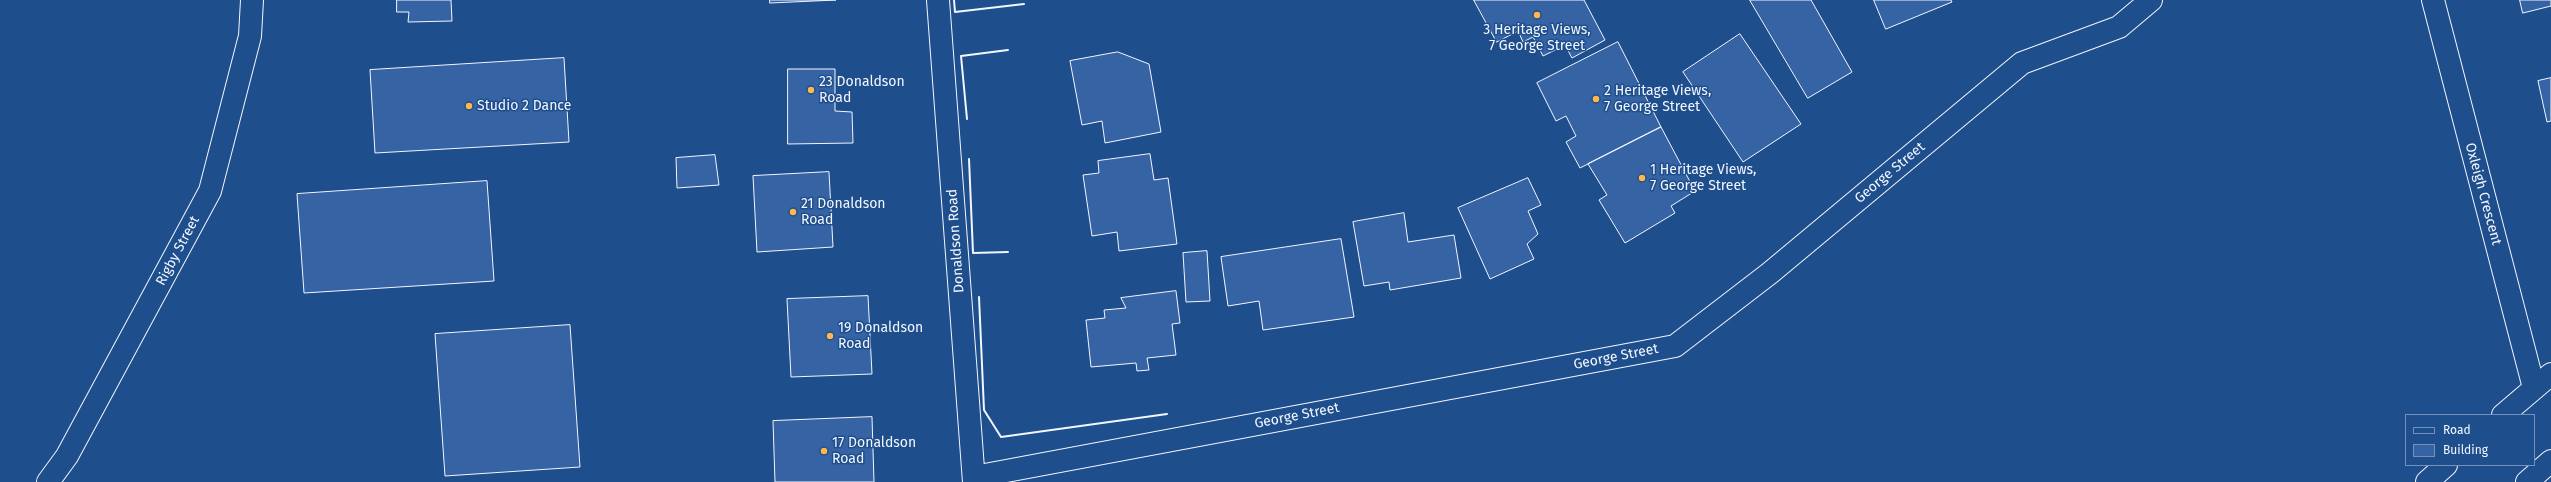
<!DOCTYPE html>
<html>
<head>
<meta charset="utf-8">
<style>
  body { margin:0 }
  #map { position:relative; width:2551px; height:482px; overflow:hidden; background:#1f4e8c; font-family:"Fira Sans",sans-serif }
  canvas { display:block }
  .legend { position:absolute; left:2405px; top:414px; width:130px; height:52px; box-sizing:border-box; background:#1f4e8c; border:1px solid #7391ba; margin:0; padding:5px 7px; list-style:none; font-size:12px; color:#f2f6ff }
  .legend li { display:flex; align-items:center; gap:8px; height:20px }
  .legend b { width:20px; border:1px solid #7391ba }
</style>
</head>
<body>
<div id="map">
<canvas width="2551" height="482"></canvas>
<ul class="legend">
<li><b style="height:5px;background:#1f4e8c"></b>Road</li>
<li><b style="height:11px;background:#3563a3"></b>Building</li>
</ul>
</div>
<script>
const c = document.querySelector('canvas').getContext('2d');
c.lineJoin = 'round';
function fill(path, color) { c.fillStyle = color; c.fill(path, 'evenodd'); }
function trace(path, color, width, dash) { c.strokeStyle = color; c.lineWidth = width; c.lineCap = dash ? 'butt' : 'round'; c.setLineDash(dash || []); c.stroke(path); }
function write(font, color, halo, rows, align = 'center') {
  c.font = font + ' "Fira Sans",sans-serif'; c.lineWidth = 3; c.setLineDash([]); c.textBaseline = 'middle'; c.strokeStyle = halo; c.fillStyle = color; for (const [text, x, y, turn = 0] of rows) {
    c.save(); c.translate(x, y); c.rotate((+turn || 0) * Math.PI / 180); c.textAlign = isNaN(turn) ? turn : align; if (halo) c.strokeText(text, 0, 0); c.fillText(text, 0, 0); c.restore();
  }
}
const building = new Path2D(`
  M397,0H451L452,21L408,22L409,12H397Z
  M770,0H836L770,3Z
  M1474,0H1584L1605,40L1572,58L1565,45L1543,56L1533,37L1523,42L1518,31L1497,42Z
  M1750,0H1811L1852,72L1808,98Z
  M1874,0H1951L1952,2L1886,29Z
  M2520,0H2551V6L2523,13Z
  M1740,34L1801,124L1743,162L1683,72Z
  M1618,42L1661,127L1580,168L1566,142L1576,136L1566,116L1556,121L1537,83Z
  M1118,52L1149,64L1161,132L1105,143L1102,121L1082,125L1070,61Z
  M564,58L569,142L375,153L370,70Z
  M788,69H835V111L852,112L853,143L788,144Z
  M2551,78V121L2547,122L2538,81Z
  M1661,127L1695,191L1671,206L1675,213L1625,243L1599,200L1607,195L1588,164Z
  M1150,154L1154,180L1168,178L1177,244L1119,251L1117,232L1092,236L1083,175L1099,173L1098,161Z
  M715,155L719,185L677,188L676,158Z
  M829,172L833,247L757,252L753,176Z
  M1528,178L1541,205L1528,211L1538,234L1527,244L1534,259L1490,279L1458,208Z
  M487,181L494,281L304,293L297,194Z
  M1404,213L1408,242L1454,235L1461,278L1390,290L1389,282L1364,286L1353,222Z
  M1341,239L1354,317L1263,330L1259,301L1228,306L1221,257Z
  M1207,251L1210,301L1186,302L1183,253Z
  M1176,291L1180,323L1172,324L1176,355L1147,358L1149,370L1137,371L1136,363L1091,367L1086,320L1105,318L1104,310L1126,308L1121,298Z
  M868,296L872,374L791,377L787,299Z
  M570,325L580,467L445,476L435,334Z
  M872,417L874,482H775L773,421Z`);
const minor = new Path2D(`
  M938,0L974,482
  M2433,0L2534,388
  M2503,415L2551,374
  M974,477L1675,346L1770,273L2022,63L2119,27L2151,0
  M48,482L67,456L210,191L250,36L252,0
  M2427,482L2446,465`);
const major = new Path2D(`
  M2527,482L2551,461`);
const wall = new Path2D(`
  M954,0L955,12L1024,4
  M967,119L961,56L1008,50
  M969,159L973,253L1008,252
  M979,297L984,410L1001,437L1167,414`);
const markers = [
  [1537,15,4,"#ffb74d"],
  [811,90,4,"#ffb74d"],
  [1596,99,4,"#ffb74d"],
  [469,106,4,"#ffb74d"],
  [1642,178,4,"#ffb74d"],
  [793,212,4,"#ffb74d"],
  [830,336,4,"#ffb74d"],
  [824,451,4,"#ffb74d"]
];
const poiNames = [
  ["3 Heritage Views,",1537,30,"center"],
  ["7 George Street",1537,46,"center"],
  ["23 Donaldson",819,82],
  ["Road",819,98],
  ["2 Heritage Views,",1604,91],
  ["7 George Street",1604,107],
  ["Studio 2 Dance",477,106],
  ["1 Heritage Views,",1650,170],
  ["7 George Street",1650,186],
  ["21 Donaldson",801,204],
  ["Road",801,220],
  ["19 Donaldson",838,328],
  ["Road",838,344],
  ["17 Donaldson",832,443],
  ["Road",832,459]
];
const streetNames = [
  ["George Street",1890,173,-40],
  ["Oxleigh Crescent",2483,194,75],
  ["Donaldson Road",956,241,-94],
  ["Rigby Street",178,251,-62],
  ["George Street",1616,357,-11],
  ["George Street",1297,416,-11]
];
fill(building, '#3563a3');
trace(building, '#f2f6ff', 1);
trace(minor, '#f2f6ff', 24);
trace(major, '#f2f6ff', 24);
trace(minor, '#1f4e8c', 22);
trace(major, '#1f4e8c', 22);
trace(wall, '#f2f6ff', 2);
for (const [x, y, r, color] of markers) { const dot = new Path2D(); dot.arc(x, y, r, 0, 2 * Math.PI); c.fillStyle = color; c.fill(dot); trace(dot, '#1f4e8c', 1.5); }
write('14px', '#f2f6ff', '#1f4e8c', poiNames, 'left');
write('14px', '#f2f6ff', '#1f4e8c', streetNames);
</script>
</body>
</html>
